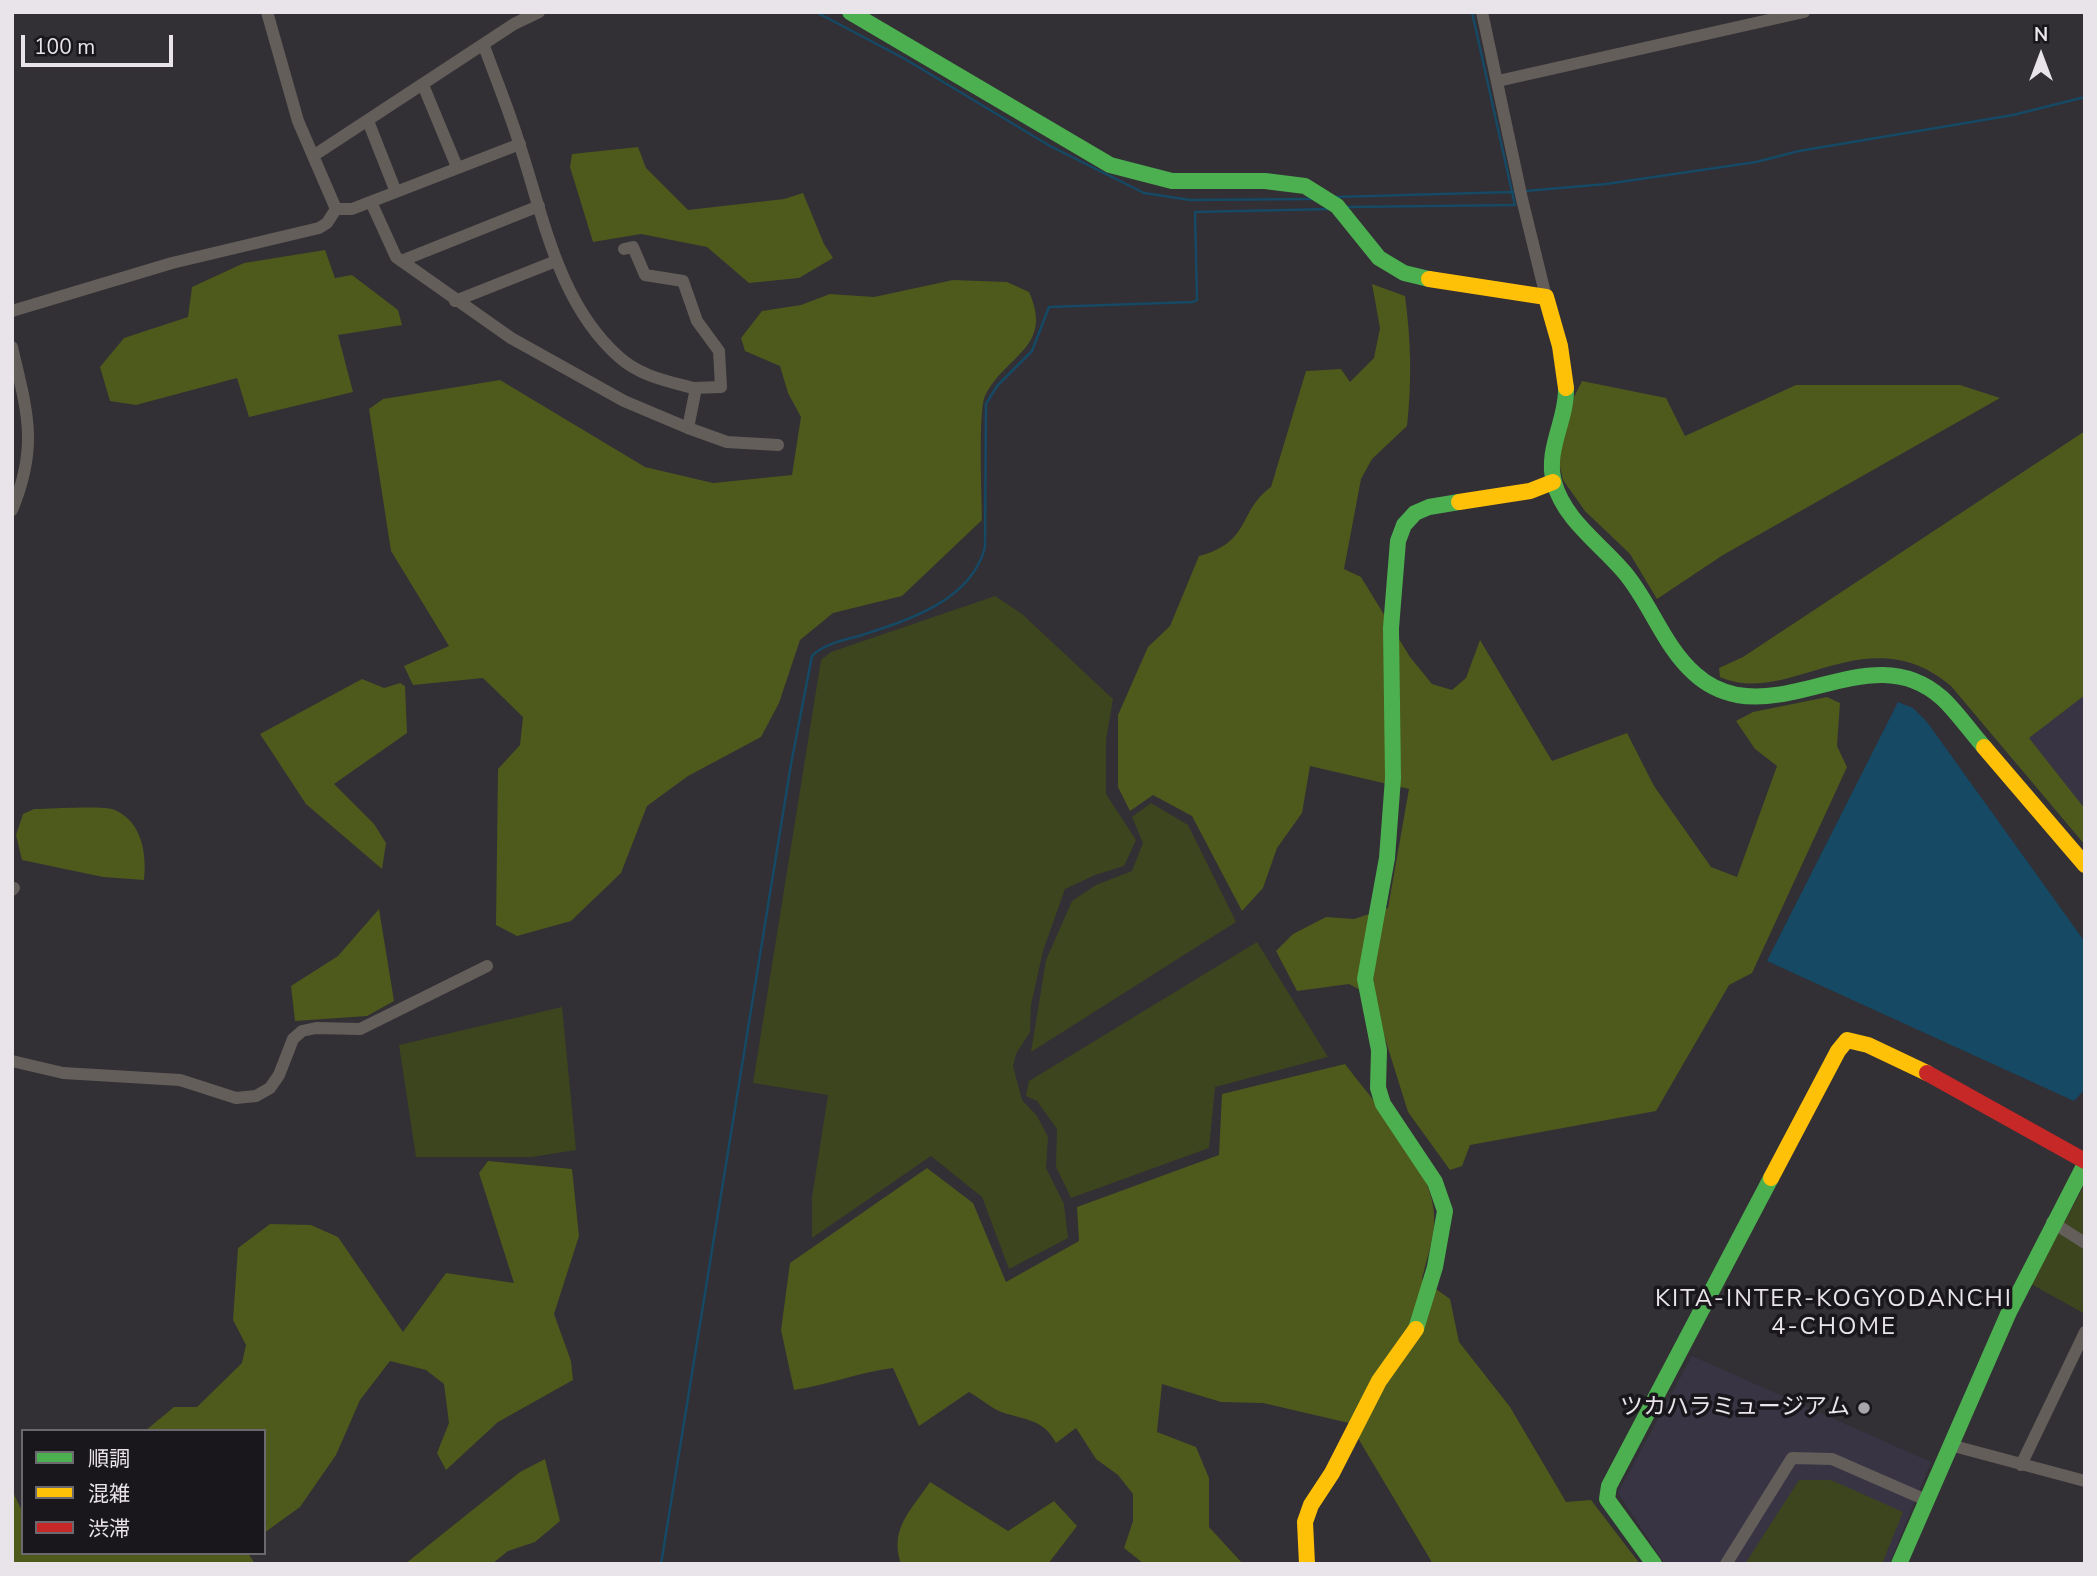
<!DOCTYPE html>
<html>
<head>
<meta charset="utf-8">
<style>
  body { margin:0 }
  #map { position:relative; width:2097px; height:1576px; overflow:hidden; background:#322f35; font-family:"Nunito Sans","Noto Sans JP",sans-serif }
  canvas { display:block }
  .frame { position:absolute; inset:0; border:14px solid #e8e4ea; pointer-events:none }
  .legend { position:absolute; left:21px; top:1429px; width:245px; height:126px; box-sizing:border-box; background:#19171b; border:2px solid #6c696e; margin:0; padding:9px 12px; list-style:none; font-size:21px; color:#e8e4ea }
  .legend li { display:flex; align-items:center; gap:14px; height:35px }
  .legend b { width:35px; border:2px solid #6c696e }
  .north { position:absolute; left:2006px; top:21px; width:70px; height:70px; -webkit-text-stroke:5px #19171b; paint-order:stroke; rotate:0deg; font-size:19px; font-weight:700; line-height:28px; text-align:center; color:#e8e4ea }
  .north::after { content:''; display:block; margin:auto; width:24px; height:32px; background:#e8e4ea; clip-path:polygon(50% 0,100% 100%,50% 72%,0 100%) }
  .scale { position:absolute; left:21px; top:35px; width:152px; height:32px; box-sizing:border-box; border:4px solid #e8e4ea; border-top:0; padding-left:9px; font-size:21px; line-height:24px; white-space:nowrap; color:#e8e4ea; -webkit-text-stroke:5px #19171b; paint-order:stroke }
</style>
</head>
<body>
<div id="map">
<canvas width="2097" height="1576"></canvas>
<div class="frame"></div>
<ul class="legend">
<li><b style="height:9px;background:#4caf50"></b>順調</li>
<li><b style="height:9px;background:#ffc107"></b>混雑</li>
<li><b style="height:9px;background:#c62828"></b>渋滞</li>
</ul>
<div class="north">N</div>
<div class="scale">100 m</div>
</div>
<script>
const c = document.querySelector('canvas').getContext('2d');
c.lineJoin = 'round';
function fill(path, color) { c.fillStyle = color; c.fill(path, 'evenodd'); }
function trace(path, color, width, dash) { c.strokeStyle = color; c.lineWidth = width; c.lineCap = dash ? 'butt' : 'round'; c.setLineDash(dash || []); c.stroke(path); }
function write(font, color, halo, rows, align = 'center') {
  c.font = font + ' "Nunito Sans","Noto Sans JP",sans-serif'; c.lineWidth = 7; c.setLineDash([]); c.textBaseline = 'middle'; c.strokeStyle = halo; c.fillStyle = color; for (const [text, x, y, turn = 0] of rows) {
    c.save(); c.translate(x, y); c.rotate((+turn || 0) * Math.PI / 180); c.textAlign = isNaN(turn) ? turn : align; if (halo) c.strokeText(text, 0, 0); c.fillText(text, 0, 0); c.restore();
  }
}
const industrial = new Path2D(`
  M2085,547V827L1942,664Z
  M1692,1356L1931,1462L1889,1564H1665L1618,1493Z`);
const green = new Path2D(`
  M995,596L1022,614L1113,699L1106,740V794L1136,840L1124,866L1095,875L1065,889L1043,951L1031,1005L1030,1032L1016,1054L1013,1066L1022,1100L1037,1116L1048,1137L1046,1168L1064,1204L1068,1238L1009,1269L982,1197L931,1156L812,1238V1197L828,1095L753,1083L821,660L831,652Z
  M1151,803L1188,825L1236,922L1031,1052L1046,960L1072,901L1096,885L1132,871L1143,843L1132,817Z
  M1257,942L1328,1057L1215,1087L1209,1148L1071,1198L1056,1167L1057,1129L1037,1101L1026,1096L1029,1081Z
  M562,1007L576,1150L532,1157H416L399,1045Z
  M2085,1184V1314L2031,1284Z
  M1799,1480H1831L1903,1512L1882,1564H1745Z`);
const forest = new Path2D(`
  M638,147L646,168L688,210L784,199L803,193L824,244L833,258L799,278L749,283L707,247L641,234L593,242L570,167L572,154Z
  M325,250L335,278L352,275L398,310L402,325L338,335L353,392L249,417L237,378L136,405L110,401L100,367L124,338L188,317L192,287L244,263Z
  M953,280L1007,282L1029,292C1054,348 1006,354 985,396C978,410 982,499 982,520L902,596L833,613L800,640L779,703L761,737L688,776L647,806L621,873L571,921L517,936L496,925L498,769L520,745L523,717L483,678L413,685L404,666L449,646L391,551L369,409L383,399L500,380L645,467L713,483L792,475L801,417L788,393L780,366L745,351L741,338L762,311L801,305L830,294L874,297Z
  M1372,284L1405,296C1411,340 1412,382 1407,426L1372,459L1361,479L1344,569L1361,577L1410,657L1432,684L1452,690L1466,678L1480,640L1552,761L1627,733L1654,786L1711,867L1737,877L1777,766L1755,749L1736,721L1753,712L1827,697L1840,703L1837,746L1847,767L1752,973L1729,985L1656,1111L1470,1145L1462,1166L1450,1170L1408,1112L1383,1032L1376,998L1349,984L1297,991L1276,951L1293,934L1326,917L1354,919L1388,908L1409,789L1310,766L1302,813L1277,848L1263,888L1242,911L1192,816L1153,795L1130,811L1118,787V715L1148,647L1170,626L1199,556C1252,542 1237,512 1271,487L1306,371L1341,369L1350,382L1374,358L1380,328Z
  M1582,381L1666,398L1685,436L1796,385H1960L2000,398L1723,555L1657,599L1630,554L1585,511L1563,480L1558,458L1571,403Z
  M2085,431V695L2029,738L2085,809V845L1951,686C1866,614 1789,708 1720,677L1719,668L1743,657Z
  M362,679L384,688L400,683L405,686L407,733L334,784L374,824L386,843L382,869L306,804L260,734Z
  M34,809C49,809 104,805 115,810C142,822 147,854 144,880L103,877L22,860L16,835L23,814Z
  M379,909L394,1001L367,1016L295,1021L291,986L338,956Z
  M1345,1064C1375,1104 1440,1172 1434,1226C1432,1244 1426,1262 1422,1279L1450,1299L1459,1342L1510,1407L1566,1502L1591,1500L1640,1564H1433L1349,1423L1263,1403L1221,1402L1162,1384L1157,1432L1196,1447L1209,1478V1527L1243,1564H1144L1124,1548L1133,1521V1494L1118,1475L1096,1459L1076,1428L1056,1443C1044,1420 1027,1420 1004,1413C992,1409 980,1398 969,1392L919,1426L893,1368C859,1372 828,1385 794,1390L781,1330L790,1263L927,1168L973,1203L1006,1282L1079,1241L1077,1207L1219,1155L1222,1094Z
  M488,1161L572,1169L579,1236L554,1314L571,1361L573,1380L498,1422L446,1470L437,1453L449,1423L444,1384L426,1370L390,1361L360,1400L336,1455L300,1507L264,1533V1431H145L174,1407H197L242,1363L246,1345L233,1320L238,1248L270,1224L311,1225L338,1237L403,1332L446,1273L514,1283L479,1173Z
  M545,1459L560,1521L535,1542L508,1551L492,1564H405L520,1472Z
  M930,1482L1008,1531L1054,1501L1077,1526L1048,1564H901C889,1528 911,1511 930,1482Z
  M12,1490L23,1513V1553H248L255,1564H12Z`);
const water = new Path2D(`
  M1898,702L1913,708L1927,722L2085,942V1089L2074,1101L1767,961Z`);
const stream = new Path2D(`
  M816,12L905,59L1050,146L1144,193L1190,200L1311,199
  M1526,191L1606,184L1756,162L1799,151L2013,115L2085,97
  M1335,197L1512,192L1472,12
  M1347,207L1515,205L1512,192H1516
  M661,1564L791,764L812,656C825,643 845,640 862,635C909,620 972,600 985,547L986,404L997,386L1032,351L1049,307L1193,302L1197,300L1195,212L1330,209`);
const street = new Path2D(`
  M267,12L298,121L336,209
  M1482,12L1522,199L1546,297
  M484,46C496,79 510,113 520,146C544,219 559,304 619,357C640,376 667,381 693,388L695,393L688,428
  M1498,81L1804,12
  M423,85L457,167
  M368,121L396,192
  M313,156L514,24L539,12
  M371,202L396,257L511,338L624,401L688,428L727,442L778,445
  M336,209H352L520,144
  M624,249L633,247L645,275L683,281L697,321L719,351L721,387L693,388
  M401,261L539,206
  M455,301L556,261
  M12,311L172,263L319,228L327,223L336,209
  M12,347C27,412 39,445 12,510
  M12,890L14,888
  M12,1061L63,1073L180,1080L236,1098L256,1096L270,1088L279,1075L293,1039L302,1031L316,1028L360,1029L487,966
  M2052,1222L2085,1243
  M1950,1445L2085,1481
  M2021,1465L2085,1332
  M1726,1564L1792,1458L1832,1459L1926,1500`);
const fast = new Path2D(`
  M850,12L1110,165L1172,181H1265L1305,186L1337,206L1379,258L1404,273L1429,279
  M1566,388C1567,420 1545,450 1554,482C1564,520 1601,544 1625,573C1651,604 1664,647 1695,674C1706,684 1722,692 1737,695C1807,707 1880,642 1942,698C1957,712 1970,731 1984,747
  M1416,1329L1435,1267L1445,1211L1435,1182L1383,1104L1378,1088L1379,1050L1365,979L1387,858L1393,778L1391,628L1398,541L1404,525L1415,513L1429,507L1459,502
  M1654,1564L1607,1499L1609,1486L1771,1178
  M1899,1564L2009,1312L2085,1164`);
const slow = new Path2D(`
  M1429,279L1546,297L1560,346L1566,388
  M1459,502L1530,491L1553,482
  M1984,747L2085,865
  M1771,1178L1838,1051L1847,1040L1868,1045L1927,1073
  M1307,1564L1305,1522L1311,1505L1332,1473L1379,1381L1416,1329`);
const jam = new Path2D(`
  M1927,1073L2085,1161`);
const markers = [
  [1864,1408,7,"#a8a5ab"]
];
const poiNames = [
  ["ツカハラミュージアム",1850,1408]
];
const neighbourhoodNames = [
  ["KITA-INTER-KOGYODANCHI",1834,1300],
  ["4-CHOME",1834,1328]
];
fill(industrial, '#383444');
fill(green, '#3d451f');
fill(forest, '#4e591c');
fill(water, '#154964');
trace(stream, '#154964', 2.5);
trace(street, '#645e5a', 12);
trace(fast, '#4caf50', 16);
trace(slow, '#ffc107', 16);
trace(jam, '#c62828', 16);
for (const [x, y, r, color] of markers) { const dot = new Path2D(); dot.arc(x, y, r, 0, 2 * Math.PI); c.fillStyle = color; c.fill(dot); trace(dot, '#19171b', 2.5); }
write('23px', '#e8e4ea', '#19171b', poiNames, 'right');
c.letterSpacing = '2px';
write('24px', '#e8e4ea', '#19171b', neighbourhoodNames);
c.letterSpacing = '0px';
</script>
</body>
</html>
